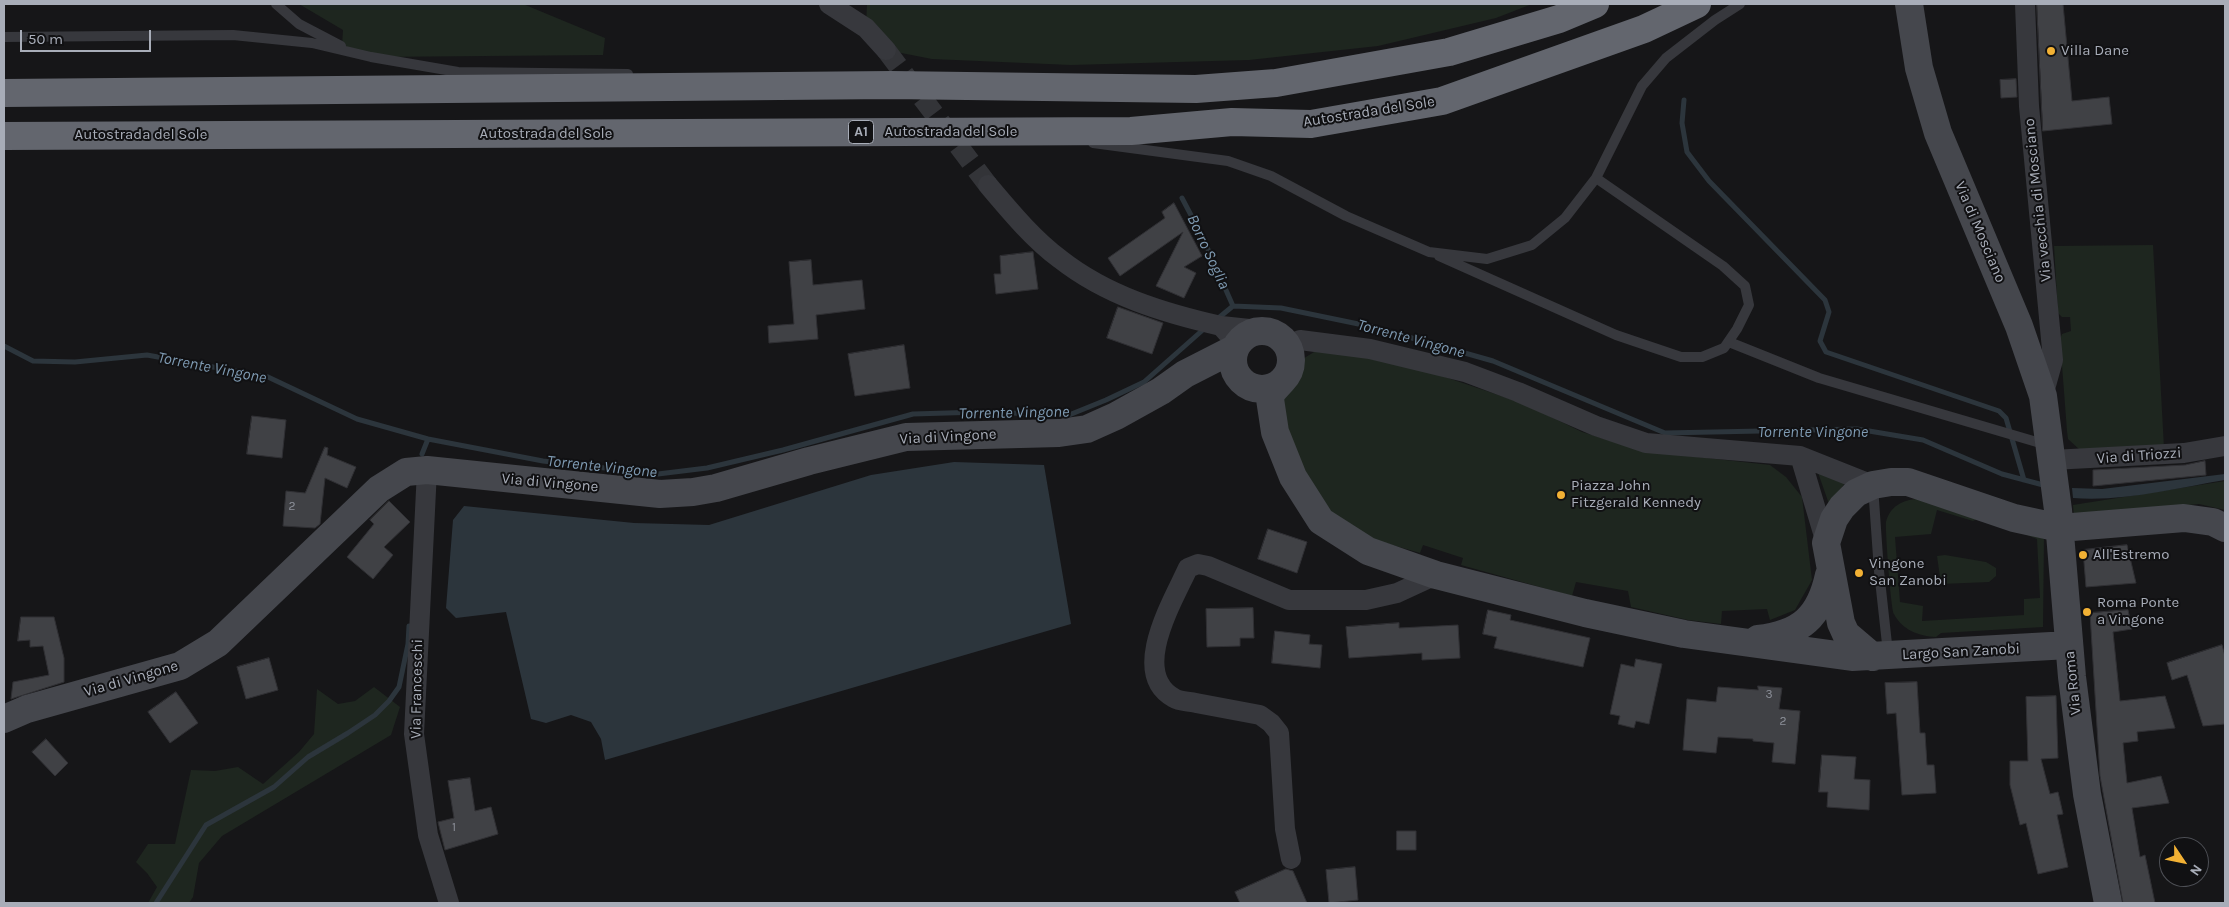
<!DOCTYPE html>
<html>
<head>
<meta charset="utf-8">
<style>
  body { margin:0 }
  #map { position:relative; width:2229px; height:907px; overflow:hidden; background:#161618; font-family:Karla,sans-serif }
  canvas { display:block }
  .frame { position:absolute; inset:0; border:5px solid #a8adb8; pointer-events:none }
  .north { position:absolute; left:2159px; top:837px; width:50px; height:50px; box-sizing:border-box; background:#111113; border:1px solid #4d4f55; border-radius:50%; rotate:124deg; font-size:14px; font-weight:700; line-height:20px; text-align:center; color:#a8adb8 }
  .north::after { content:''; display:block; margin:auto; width:18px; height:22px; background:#f2b134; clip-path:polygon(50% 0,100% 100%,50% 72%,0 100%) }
  .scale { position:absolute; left:20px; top:30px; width:131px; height:22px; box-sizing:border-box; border:2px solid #a8adb8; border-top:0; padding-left:6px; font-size:15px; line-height:18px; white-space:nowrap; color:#a8adb8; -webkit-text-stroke:4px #111113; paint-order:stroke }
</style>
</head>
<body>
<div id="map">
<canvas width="2229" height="907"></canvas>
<div class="frame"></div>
<div class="north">N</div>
<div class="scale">50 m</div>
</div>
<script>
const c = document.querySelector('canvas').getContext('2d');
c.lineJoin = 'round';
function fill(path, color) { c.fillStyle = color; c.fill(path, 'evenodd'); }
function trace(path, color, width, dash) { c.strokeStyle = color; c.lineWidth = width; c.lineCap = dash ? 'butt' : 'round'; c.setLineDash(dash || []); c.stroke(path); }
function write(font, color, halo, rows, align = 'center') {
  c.font = font + ' Karla,sans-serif'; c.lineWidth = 4; c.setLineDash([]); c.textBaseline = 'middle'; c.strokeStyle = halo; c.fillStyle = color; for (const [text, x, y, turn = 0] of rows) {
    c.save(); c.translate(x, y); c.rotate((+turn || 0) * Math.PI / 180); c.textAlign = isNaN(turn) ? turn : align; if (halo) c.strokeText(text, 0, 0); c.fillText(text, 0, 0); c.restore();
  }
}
const green = new Path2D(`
  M299,4H523L605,38L603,55L371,57L342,46L343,30Z
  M867,4H1532L1496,18L1378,46L1249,60L1071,65L932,59L886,50L866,28Z
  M2153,245L2164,448L2080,450L2068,439L2067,431L2060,339L2062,334L2071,331L2070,317H2062L2058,313L2054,246Z
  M1319,349L1355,354L1439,375L1525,404L1582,432L1615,442L1662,453L1770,465L1786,477L1802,497L1812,580L1795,610L1770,620L1767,609L1722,611L1721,624L1688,620L1631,607L1628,591L1576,582L1572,596L1461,565L1463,558L1423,545L1420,553L1375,540L1332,513L1318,497L1285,435L1280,394L1296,378L1301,360Z
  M1815,464L1852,474L1829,504Z
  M2225,481V510L2199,504L2074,516L2073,505Z
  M1917,499L1979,518L1973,521L1937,510L1931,534L1895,537L1900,602L1923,606L1922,621L2024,615V599L2040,598L2037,539L2024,534L2027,531L2044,536L2043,627L1941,633L1936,637C1919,636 1902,630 1894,614C1891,610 1885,528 1886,522C1890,506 1903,500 1917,499Z
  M1945,555L1986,562L1996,568V576L1989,582L1941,584L1937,556Z
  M374,687L400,707L391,735L222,836L199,863L193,897L189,903H148L157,887L147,873L136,862L148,844H175L191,770L215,771L238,767L263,784L299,752L314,734L317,689L338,704L355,701Z`);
const water = new Path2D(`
  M954,462L1044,465L1071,624L605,760L601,739L591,722L571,715L546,723L531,719L506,612L456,618L446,608L453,520L464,506L634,523L709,525L871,475Z
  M2225,474V480C2176,488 2123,502 2073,498L2072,488L2102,489Z`);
const stream = new Path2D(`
  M1684,100L1682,123L1687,152L1709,181L1825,300L1829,312L1820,341L1826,352L1999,411L2006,418L2024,480
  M1182,198L1203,238L1233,306
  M1216,320L1233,306L1281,308L1373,327L1493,361L1665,433L1857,429L1923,440L2002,474L2047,486
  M4,346L33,361L75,362L147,355L268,377L357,419L428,439L543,461L658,474L707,468L783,450L913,414L981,412L1069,415L1106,400L1144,382L1205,328
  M422,454L428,439
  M156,903L206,825L274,787L308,757L348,733L375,715L389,701L399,687L408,644L409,626`);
const building = new Path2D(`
  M2037,4H2063L2072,101L2109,97L2112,124L2043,131Z
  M2016,79L2017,97L2001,98L2000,80Z
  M1174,203L1202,256L1184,267L1196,273L1184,298L1156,286L1183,232L1120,276L1108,258L1165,218L1162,212Z
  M1033,252L1038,289L996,294L994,274H1001L1000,256Z
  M811,260L813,285L862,280L865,309L816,315L818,339L769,343L768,326L794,324L789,262Z
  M1118,307L1163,323L1152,354L1107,338Z
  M904,345L910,388L855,396L848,354Z
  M252,416L286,420L282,458L247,454Z
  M325,447L328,448L327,455L356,467L347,488L325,478L320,524L315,528L283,526L286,491L305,493Z
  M2205,461L2206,475L2093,486V470L2185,465Z
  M389,501L410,522L384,547L393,555L373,579L347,557L374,524L370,520Z
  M1268,529L1307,542L1297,573L1258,559Z
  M2127,545L2136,583L2086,587L2083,550Z
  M1253,608L1254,638H1240V646L1207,647L1206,609Z
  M1488,610L1511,615L1510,620L1590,638L1583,667L1494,648L1497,637L1483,634Z
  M2128,610L2132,629L2113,632L2120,701L2165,696L2175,728L2137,732L2138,741L2123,743L2127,783L2161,776L2169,803L2132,808L2140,857L2145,855L2155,903H2123L2100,776L2090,613Z
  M21,617H54L64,658V682L11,699L13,682L49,675L43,646L30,647V640L18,641Z
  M1399,623V628L1458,625L1460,658L1422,660V653L1349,658L1346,627Z
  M1275,631L1310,635L1309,644L1322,645L1320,668L1272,663Z
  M2222,645L2225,656V724L2203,726L2187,675L2172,680L2167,663Z
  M269,658L278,690L246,699L237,667Z
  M1636,659L1662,664L1649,724L1636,721L1634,728L1618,724L1620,716L1610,714L1621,664L1634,667Z
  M1917,682L1920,733H1925L1927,765H1934L1936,793L1902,795L1896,713L1887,714L1885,683Z
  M1758,686L1782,688L1779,709L1800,711L1795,764L1772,762L1774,743L1753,741V739L1718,737L1716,753L1683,750L1687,699L1716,702L1718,687L1758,690Z
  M176,692L198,723L170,743L148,712Z
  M2056,696L2058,758L2041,759L2050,794L2058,792L2063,814L2057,815L2068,867L2038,874L2026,823L2020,825L2010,785V761H2028L2026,697Z
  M46,739L68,763L55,776L32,752Z
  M1822,755L1856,757L1854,779L1870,780L1869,810L1827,807L1828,792H1819Z
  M470,778L475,811L491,807L498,834L445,850L438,822L454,818L448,781Z
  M1397,831H1416V850H1397Z
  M1355,867L1358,900L1329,903L1326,870Z
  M1286,869L1293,871L1307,903H1240L1235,892Z`);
const streetTunnel = new Path2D(`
  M886,50L988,185`);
const lane = new Path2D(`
  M276,4L299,24L341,46
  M4,37L233,35L312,43L371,57L458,72L628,74
  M1093,143L1228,161L1271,176L1346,216L1429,252L1487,259L1532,245L1565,218L1596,178L1642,86L1666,58L1715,20L1740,4
  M1439,256L1616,335L1681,357H1702L1724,348L1737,329L1749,305L1745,286L1723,266L1596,178
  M1729,342L1819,378L2047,445
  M1873,486L1879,571L1888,653`);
const street = new Path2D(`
  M829,4L866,28L886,50
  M2025,4L2029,106L2053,360L2043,396
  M988,185C1010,211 1033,239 1060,259C1107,296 1164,313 1221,326
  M1230,336L1221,326L1259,330
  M1287,345L1300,340L1370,349L1465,372L1518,392L1596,426L1646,443L1800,456L1873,485
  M1800,456L1826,543
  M2052,460L2184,453L2225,446
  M427,470L414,734L428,835L449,903
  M1291,859L1285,829L1279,733L1271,723L1260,715C1239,711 1217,707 1196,703C1189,701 1180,702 1174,698C1129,673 1173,601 1188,568L1198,564L1208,566L1289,600H1366L1397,593L1436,575`);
const secondary = new Path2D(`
  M1909,4L1919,68L1938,133L2019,326L2043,396L2058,510L2072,677L2087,794L2108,903
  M1233 360a29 29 0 1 1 58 0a29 29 0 1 1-58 0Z
  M1282,381L1272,392L1270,399L1275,432L1293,477L1321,521L1368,551L1436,575L1585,613L1684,634L1852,657L2069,645
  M1758,639C1801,634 1820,617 1829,575
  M1873,657L1846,634L1841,623L1826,543L1834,519L1842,507L1856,493L1873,485L1891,482H1908L2014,518L2060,528L2184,518L2213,522L2225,528
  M4,719L27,709L180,666L218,643L379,489L406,472L427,470L660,494L693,492L716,488L809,461L906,437L1059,433L1087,429L1116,416L1161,391L1185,374L1234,349`);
const highway = new Path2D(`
  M4,93L891,85L1196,89L1276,83L1449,52L1559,19L1595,4
  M4,136L1131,131L1232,122L1311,124L1442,101L1644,29L1697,4`);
const markers = [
  [2051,51,5,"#f2b134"],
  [1561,495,5,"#f2b134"],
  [2083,555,5,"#f2b134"],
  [1859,573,5,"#f2b134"],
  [2087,612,5,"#f2b134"]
];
const numberNames = [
  ["2",292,507],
  ["3",1769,695],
  ["2",1783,722],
  ["1",454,828]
];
const shields = [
  [861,132,25]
];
const shieldNames = [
  ["A1",861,132]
];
const poiNames = [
  ["Villa Dane",2061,51],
  ["Piazza John",1571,486],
  ["Fitzgerald Kennedy",1571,503],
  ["All'Estremo",2093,555],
  ["Vingone",1869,564],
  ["San Zanobi",1869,581],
  ["Roma Ponte",2097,603],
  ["a Vingone",2097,620]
];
const streetNames = [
  ["Autostrada del Sole",1369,112,-9],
  ["Autostrada del Sole",951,132],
  ["Autostrada del Sole",546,134],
  ["Autostrada del Sole",141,135],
  ["Via vecchia di Mosciano",2038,200,-96],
  ["Via di Mosciano",1980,232,67],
  ["Via di Vingone",948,437,-3],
  ["Via di Triozzi",2139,456,-4],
  ["Via di Vingone",550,483,5],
  ["Largo San Zanobi",1961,652,-3],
  ["Via di Vingone",131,679,-16],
  ["Via Roma",2073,683,-96],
  ["Via Franceschi",417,689,-89]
];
const waterNames = [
  ["Borro Soglia",1208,252,65],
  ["Torrente Vingone",1411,339,15],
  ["Torrente Vingone",212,368,11],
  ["Torrente Vingone",1014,413,-1],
  ["Torrente Vingone",1813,432],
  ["Torrente Vingone",602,467,6]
];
fill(green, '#1e261f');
fill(water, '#2c353c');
trace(stream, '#2c353c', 5);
fill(building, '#404145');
trace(building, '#303034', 1);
trace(streetTunnel, '#333438', 20, [20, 10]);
trace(lane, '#37383d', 10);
trace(street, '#37383d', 20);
trace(secondary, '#45474d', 28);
trace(highway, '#63666e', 28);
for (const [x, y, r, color] of markers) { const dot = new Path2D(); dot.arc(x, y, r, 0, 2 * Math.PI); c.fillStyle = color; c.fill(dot); trace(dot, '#111113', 2); }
write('12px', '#8e929b', null, numberNames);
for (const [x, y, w] of shields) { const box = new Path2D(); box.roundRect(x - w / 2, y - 11.5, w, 23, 4); c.fillStyle = '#111113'; c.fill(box); trace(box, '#a8adb8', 1); }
write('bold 14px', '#a8adb8', null, shieldNames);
write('15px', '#a8adb8', '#111113', poiNames, 'left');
write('15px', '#a8adb8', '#111113', streetNames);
write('italic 16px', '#7f9bb3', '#111113', waterNames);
</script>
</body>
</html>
